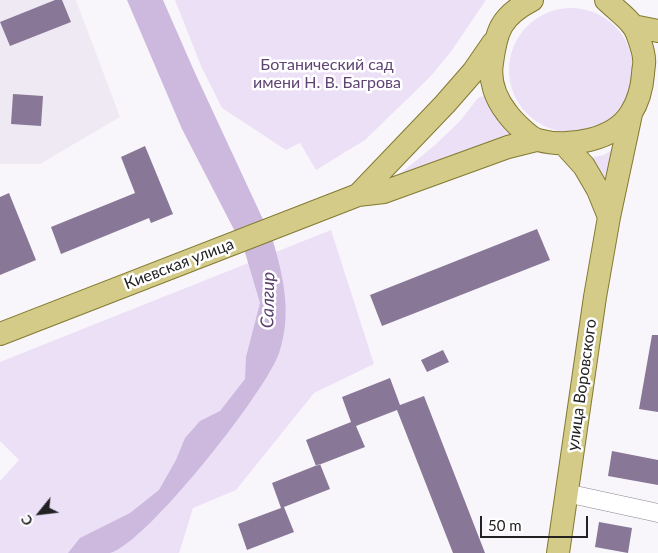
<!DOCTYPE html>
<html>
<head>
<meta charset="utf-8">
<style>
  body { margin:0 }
  #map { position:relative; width:658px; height:553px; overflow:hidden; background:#f8f6fa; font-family:Lato,sans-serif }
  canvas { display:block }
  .north { position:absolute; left:15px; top:488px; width:50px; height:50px; -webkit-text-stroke:4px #fff; paint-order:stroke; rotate:241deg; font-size:14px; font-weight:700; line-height:20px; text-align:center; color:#232223 }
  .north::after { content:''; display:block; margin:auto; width:18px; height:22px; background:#232223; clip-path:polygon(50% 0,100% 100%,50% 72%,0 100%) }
  .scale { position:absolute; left:480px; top:516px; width:108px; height:22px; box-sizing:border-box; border:2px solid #232223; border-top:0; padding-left:6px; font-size:15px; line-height:18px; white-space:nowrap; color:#232223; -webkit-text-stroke:4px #fff; paint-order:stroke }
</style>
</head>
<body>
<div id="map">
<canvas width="658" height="553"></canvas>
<div class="north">С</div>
<div class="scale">50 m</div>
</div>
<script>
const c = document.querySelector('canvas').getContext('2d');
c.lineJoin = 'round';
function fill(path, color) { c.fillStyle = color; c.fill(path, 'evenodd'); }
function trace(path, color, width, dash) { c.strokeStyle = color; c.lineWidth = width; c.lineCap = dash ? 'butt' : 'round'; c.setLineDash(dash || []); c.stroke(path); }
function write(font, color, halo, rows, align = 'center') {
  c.font = font + ' Lato,sans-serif'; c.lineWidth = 5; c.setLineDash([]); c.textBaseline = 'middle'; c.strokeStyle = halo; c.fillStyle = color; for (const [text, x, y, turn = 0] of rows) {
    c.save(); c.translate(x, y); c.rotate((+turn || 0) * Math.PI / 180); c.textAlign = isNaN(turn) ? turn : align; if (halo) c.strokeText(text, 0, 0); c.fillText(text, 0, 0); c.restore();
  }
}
const built = new Path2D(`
  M0,0H76L120,117L40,164H0Z`);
const green = new Path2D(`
  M175,0H486L450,53L430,77L365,140L316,170L300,143L286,150L222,108L201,66Z
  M509 70a62 62 0 1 1 124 0a62 62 0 1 1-124 0Z
  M485,95L512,134L395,178L435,145L460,121L478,98Z
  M612,150L604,182L598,166L590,158L604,155Z
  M331,230L374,364L314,393L236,490L193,508L179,553H0V481L19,460L0,441V362Z`);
const water = new Path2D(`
  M127,0H163L195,73L273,241C284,279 292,315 279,353C267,390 146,544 110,553C98,553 80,553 68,553L80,538L130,513L159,490L176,460L185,438L200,421L220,411L245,379L246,357L260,303L244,249L182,129Z`);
const building = new Path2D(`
  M55,0H62L71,22L10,46L0,22Z
  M13,94L43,96L41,126L11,124Z
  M145,146L173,214L151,223L149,218L61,254L51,227L135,193L121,157Z
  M9,193L36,260L0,275V197Z
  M537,229L550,260L382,326L370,295Z
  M652,335H658V412L639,409Z
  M443,350L449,362L427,372L421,360Z
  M390,378L400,405L424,396L485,553H453L397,410L356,426L365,447L316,466L306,440L351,422L342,397Z
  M612,451L658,460V485L608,476Z
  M320,464L330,489L284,507L294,532L247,550L238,524L281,508L272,483Z
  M599,522L632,528L628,553L595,547Z`);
const minor = new Path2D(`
  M566,493L658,513`);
const major = new Path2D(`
  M532,0C501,16 496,31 492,63C489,81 496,99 507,113C512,120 529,138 538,140C567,148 614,141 631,113C638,102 642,87 643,74C643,69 645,63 644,59C644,52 637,31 633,26C627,17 614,8 606,0
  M633,26L658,31
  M564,144L584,166L598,190L609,217
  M358,195L445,104L473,72L493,43
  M0,334L358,195L384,192L508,147L536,140
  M558,553L595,297L609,217L631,114`);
const parkNames = [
  ["Ботанический сад",327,65],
  ["имени Н. В. Багрова",327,83]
];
const streetNames = [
  ["Киевская улица",179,264,-21],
  ["улица Воровского",582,385,-82]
];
const waterNames = [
  ["Салгир",268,300,-89]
];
fill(built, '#efe9f4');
fill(green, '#ece0f7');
fill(water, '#ccb9dd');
fill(building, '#897798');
trace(minor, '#88868a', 19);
trace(major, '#827a30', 24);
trace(minor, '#fff', 18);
trace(major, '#d3cb87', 22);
write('16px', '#5f4474', '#fff', parkNames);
write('16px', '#232223', '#fff', streetNames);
write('italic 18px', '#5a3f6f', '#fff', waterNames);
</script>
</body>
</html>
